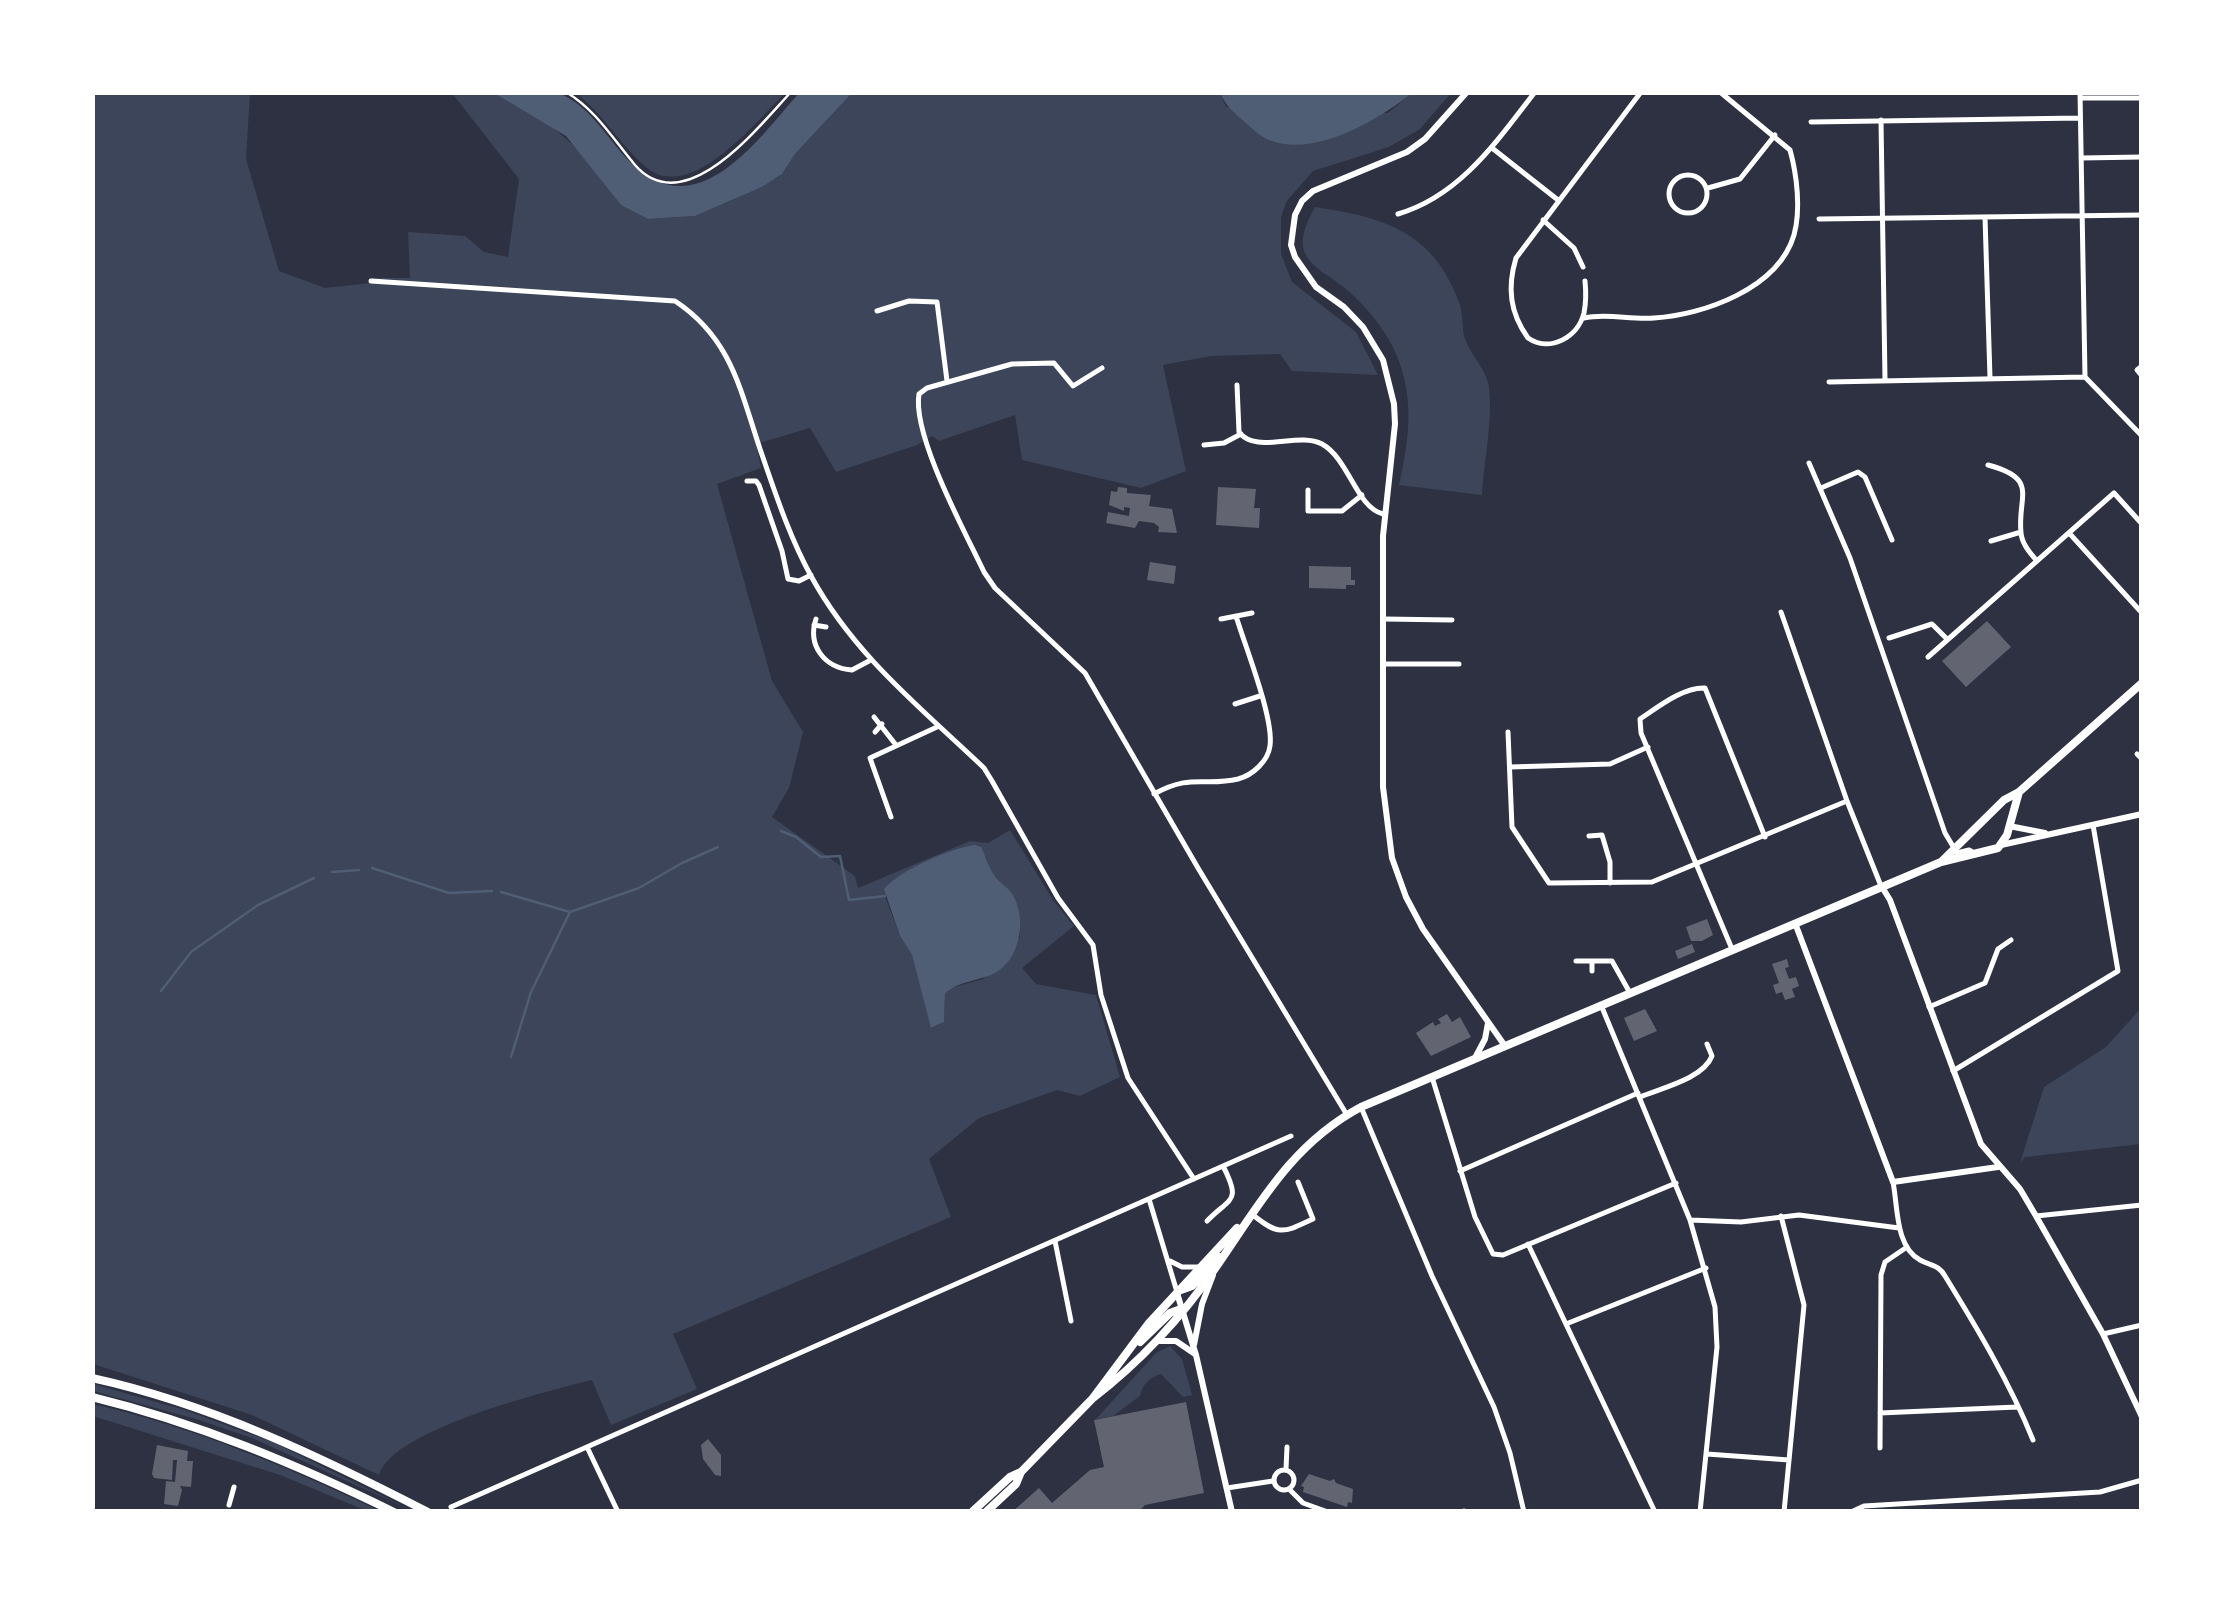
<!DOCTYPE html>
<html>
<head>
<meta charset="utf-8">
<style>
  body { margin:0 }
  #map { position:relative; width:2234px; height:1604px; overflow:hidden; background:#2d3142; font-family:"Titillium Web",sans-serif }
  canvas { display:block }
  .frame { position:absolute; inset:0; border:95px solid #fff; pointer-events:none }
</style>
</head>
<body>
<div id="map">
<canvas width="2234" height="1604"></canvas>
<div class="frame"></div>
</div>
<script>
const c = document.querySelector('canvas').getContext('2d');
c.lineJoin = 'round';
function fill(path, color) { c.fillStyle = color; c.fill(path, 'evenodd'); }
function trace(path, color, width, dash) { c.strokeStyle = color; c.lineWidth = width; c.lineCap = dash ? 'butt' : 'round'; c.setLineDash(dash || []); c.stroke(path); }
const green = new Path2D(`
  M93,93H250L246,159L279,271L325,288L370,283L371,278H410L408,232L465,236L484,252L508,257L519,179L452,93H494L550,125L580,151L621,205L649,219L695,216L762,187L782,174L795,154L852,93H1220L1226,107L1388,113L1412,93H1451L1420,129L1389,147L1313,171L1286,202L1281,218V254L1292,282L1356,332L1378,375L1292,371L1280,354L1211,356L1163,365L1186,471L1141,488L1022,460L1015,415L939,441L932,436L917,445L836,472L810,428L756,444L761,468L717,484L772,681L803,732L789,788L772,817L855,876L858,888L970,841L988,843L1010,830L1053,900L1074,926L1022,968L1036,984L1096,995L1120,1077L1080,1096L1057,1090L979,1118L929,1159L951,1217L673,1334L697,1389L611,1425L592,1380C548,1391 393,1429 379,1475L252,1415L93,1364ZM985,855L992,873L1015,898L1020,937L983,979L951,988L945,994L944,1022L932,1028L912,955L900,936L885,896Z
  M576,93H785C757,121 690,205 646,167C620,145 603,114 576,93Z
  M1315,207C1383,217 1433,231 1459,302C1464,314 1461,327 1465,339C1471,355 1487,371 1489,387C1493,419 1484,462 1482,495L1399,485C1409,441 1415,398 1396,354C1388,334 1371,313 1355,297C1323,265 1282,265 1315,207Z
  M2141,1008V1144L2025,1157L2020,1163L2044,1087L2106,1047Z
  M1170,1346L1182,1359L1192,1395L1183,1397L1161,1374C1149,1378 1143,1384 1140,1396L1113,1416L1096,1419L1156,1353Z
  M93,1384L185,1410L275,1443L413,1511L252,1438L196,1419L93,1391Z
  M93,1404C193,1427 287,1467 380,1511H367L280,1475L93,1416Z`);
const water = new Path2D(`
  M494,93C514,93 546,87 563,95C591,108 608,139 628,160C695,230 756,142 799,93H852L795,154L782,174L762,187L695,216L648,219L621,205L566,136Z
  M1220,93H1412C1377,121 1308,162 1263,137C1256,133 1250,126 1245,122C1233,112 1226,106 1220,93Z
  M975,845L981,847C986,856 988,866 994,875C1000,884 1009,887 1014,897C1027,922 1019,960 995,973C979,981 957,981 945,994L944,1022L931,1028L912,955L900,936L884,889C900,870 951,848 975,845Z`);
const stream = new Path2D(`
  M781,831L796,837L821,857L840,856L849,900L885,896
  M372,868L449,893L492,891
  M332,872L359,870
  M501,892L570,912L639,888L682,863L718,847
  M161,991L191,952L258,905L314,878
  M511,1057L531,992L570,912`);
const building = new Path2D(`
  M1118,487L1127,488V493L1151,495L1149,506L1172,509L1177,533L1158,532L1159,527L1154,523L1139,521L1135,528L1106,523L1108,512L1129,516L1130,508L1124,507V511L1109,505L1111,491L1117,492Z
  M1218,487L1256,489L1254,508H1260L1259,528L1216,525Z
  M1150,562L1176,566L1174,584L1147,580Z
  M1309,566L1351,567V580H1355V585H1346V589L1309,588Z
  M1987,621L2011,647L1966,687L1942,661Z
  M1707,919L1713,935L1702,941H1691L1686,927Z
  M1692,944L1695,952L1678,959L1675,951Z
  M1787,959L1789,967L1785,968L1789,979L1796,977L1799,986L1792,989L1795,997L1785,1000L1782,992L1776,994L1773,985L1779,983L1772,964Z
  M1645,1009L1657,1031L1634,1041L1624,1018Z
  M1447,1014L1452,1022L1460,1017L1471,1037L1431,1056L1416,1033L1433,1022L1435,1026L1441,1023L1438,1019Z
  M1186,1402L1204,1493L1145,1505L1138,1512H1012L1039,1488L1052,1503L1090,1470L1104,1467L1094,1420Z
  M708,1439L721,1455V1476L715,1475L703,1459L701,1445Z
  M157,1445L188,1451L187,1461H193L191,1487L180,1486L182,1490L178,1506L164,1504L166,1481L175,1482L177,1460H173L172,1480L154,1478L152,1474Z
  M1309,1474L1330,1481L1334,1479L1336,1483L1353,1489L1352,1503L1348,1502L1347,1507L1303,1492L1304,1487L1301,1486Z`);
const path = new Path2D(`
  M566,92C596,110 613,139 635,165C685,222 759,126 791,92`);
const minor = new Path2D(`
  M2080,98H2142
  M1881,120L1885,380
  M1811,122L2080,118
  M1492,148L1558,200
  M2081,158L2142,157
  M1669 194a19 19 0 1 1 38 0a19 19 0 1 1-38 0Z
  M1708,188L1740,179L1775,135
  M1398,214C1460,196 1497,141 1535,92
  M1985,217L1990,378
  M1819,219L2142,215
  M1543,220L1574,248L1583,267
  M371,281L675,301C731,338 740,389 760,449C775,492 789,536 811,576C854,655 921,708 984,768L992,781L1058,898L1093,945L1101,995L1128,1078L1194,1179
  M1585,281C1586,291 1586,303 1584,313C1578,337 1550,353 1528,338C1510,313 1507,288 1516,258L1641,92
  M877,311L909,301L937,302L947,381
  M1584,318C1606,313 1631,320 1654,318C1703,315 1778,289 1794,235C1801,210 1797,175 1790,150L1720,92
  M2142,366L2137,370L2142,376
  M1102,368L1073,386L1054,363L1012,364L927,388L919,394C912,435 965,532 984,572L995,588L1085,673L1198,868L1347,1115
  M2085,377L2142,436
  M1829,382L2085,377L2080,92
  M1237,385L1239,432C1256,455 1298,431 1322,444C1349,459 1356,507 1383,514
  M1204,445L1224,443L1241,434
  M1809,463L1850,558L1945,833L1957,853L1969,850L1974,853
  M1988,465C2040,479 2017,496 2021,533C2022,544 2030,553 2037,561
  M747,481H756L759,485L782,551L788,579L799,581L811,575
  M1821,488L1858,472L1865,477L1892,540
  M1308,490V511H1342L1362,495
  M2070,534L2142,613
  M1991,541L2021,532
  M1781,612L1847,801L1881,886
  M816,619C807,646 825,668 852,670L869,661
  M1221,619L1252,613
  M1384,619L1452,620
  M814,625L826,627
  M1889,638L1932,624L1947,639
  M1928,657L2114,493L2142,524
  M1384,664H1459
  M1235,704L1260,696
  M874,717L896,745
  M875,732L882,724
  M1508,732L1512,827L1549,883L1652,882L1847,801
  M2137,754L2142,759
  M1510,767L1610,764L1648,747
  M1154,794C1192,773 1204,787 1238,779C1253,775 1268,761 1270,746C1274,718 1245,646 1236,616
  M891,817L870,758L937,727
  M1589,836L1602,835L1610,862V883
  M1732,949L1641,733L1640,719C1658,707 1683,687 1705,688L1765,837
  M1576,961H1612L1630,993
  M1592,961V971
  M1601,1005L1690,1220L1715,1307L1717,1347L1700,1512
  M1929,1007L1985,983L1998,949L2011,940
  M1953,1071L2118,971L2093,825
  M1432,1077L1475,1217L1493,1254L1503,1255L1676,1183
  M1640,1097C1661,1088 1703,1079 1712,1056L1707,1044
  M1361,1107L1432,1276L1494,1407L1510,1453L1524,1512
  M1460,1171L1638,1093
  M1893,1182C1898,1207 1895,1246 1920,1260C1931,1266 1939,1265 1945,1276C1977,1328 2010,1383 2033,1440
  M1149,1199L1177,1292
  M1253,1215C1279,1236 1283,1233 1313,1219L1298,1182
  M1781,1216L1804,1305L1784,1512
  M2036,1216L2142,1205
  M1690,1220L1741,1222L1799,1215L1899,1228
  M1207,1221C1230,1197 1242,1203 1223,1166
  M1055,1241L1071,1321
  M1528,1244L1655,1512
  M1170,1261L1182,1267H1198
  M1566,1324L1706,1268
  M2103,1334L2142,1325
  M1880,1413L2017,1407
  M587,1447L618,1512
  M1880,1448L1881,1275L1885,1262L1907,1247
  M1707,1454L1789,1460
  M1286,1469L1287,1447
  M1274 1480a10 10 0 1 1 20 0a10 10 0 1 1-20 0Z
  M1227,1488L1273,1481
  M1289,1489L1303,1503L1328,1512
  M229,1505L234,1487
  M451,1507L1291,1136
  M1464,1512V1511
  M1851,1512L1864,1506L2100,1492L2142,1480`);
const tertiary = new Path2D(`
  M1467,92L1425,139L1407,152L1313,191L1302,201L1295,215L1291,245L1295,257L1316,287L1344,307L1363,327L1383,360L1394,404L1395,424L1383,536V787L1392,858L1406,897L1423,929L1505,1046
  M1882,887L1890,900L1981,1144L2020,1189L2036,1216L2103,1334L2142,1417
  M1795,923L1893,1182L1998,1167
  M1475,1058L1485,1039L1488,1023
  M1177,1293L1196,1355L1232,1512
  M1157,1341H1176L1195,1354
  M1194,1345L1202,1304L1213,1275`);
const secondary = new Path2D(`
  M2009,826L2045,833
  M2001,845L2142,814`);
const primary = new Path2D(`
  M1941,862L2004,800L2019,792L2142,683
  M1181,1290L1192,1286L1219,1257
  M1140,1342L1170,1313L1178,1310
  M1093,1398C1138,1364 1182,1317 1214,1270C1258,1207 1290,1145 1361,1107L1941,862L1998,848L2007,835L2019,792
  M972,1512L1010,1477L1021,1472L1093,1398L1149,1323L1237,1228
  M986,1512L1016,1484L1021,1472`);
const trunk = new Path2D(`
  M92,1378C211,1404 321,1457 428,1512
  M92,1397C198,1423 296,1464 394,1512`);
fill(green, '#3c4559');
fill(water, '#4f5d75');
trace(stream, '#4f5d75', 2.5);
fill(building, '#626471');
trace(path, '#fff', 2.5);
trace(minor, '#fff', 5);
trace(tertiary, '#fff', 6);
trace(secondary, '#fff', 6);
trace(primary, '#fff', 8);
trace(trunk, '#fff', 8);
</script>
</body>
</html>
